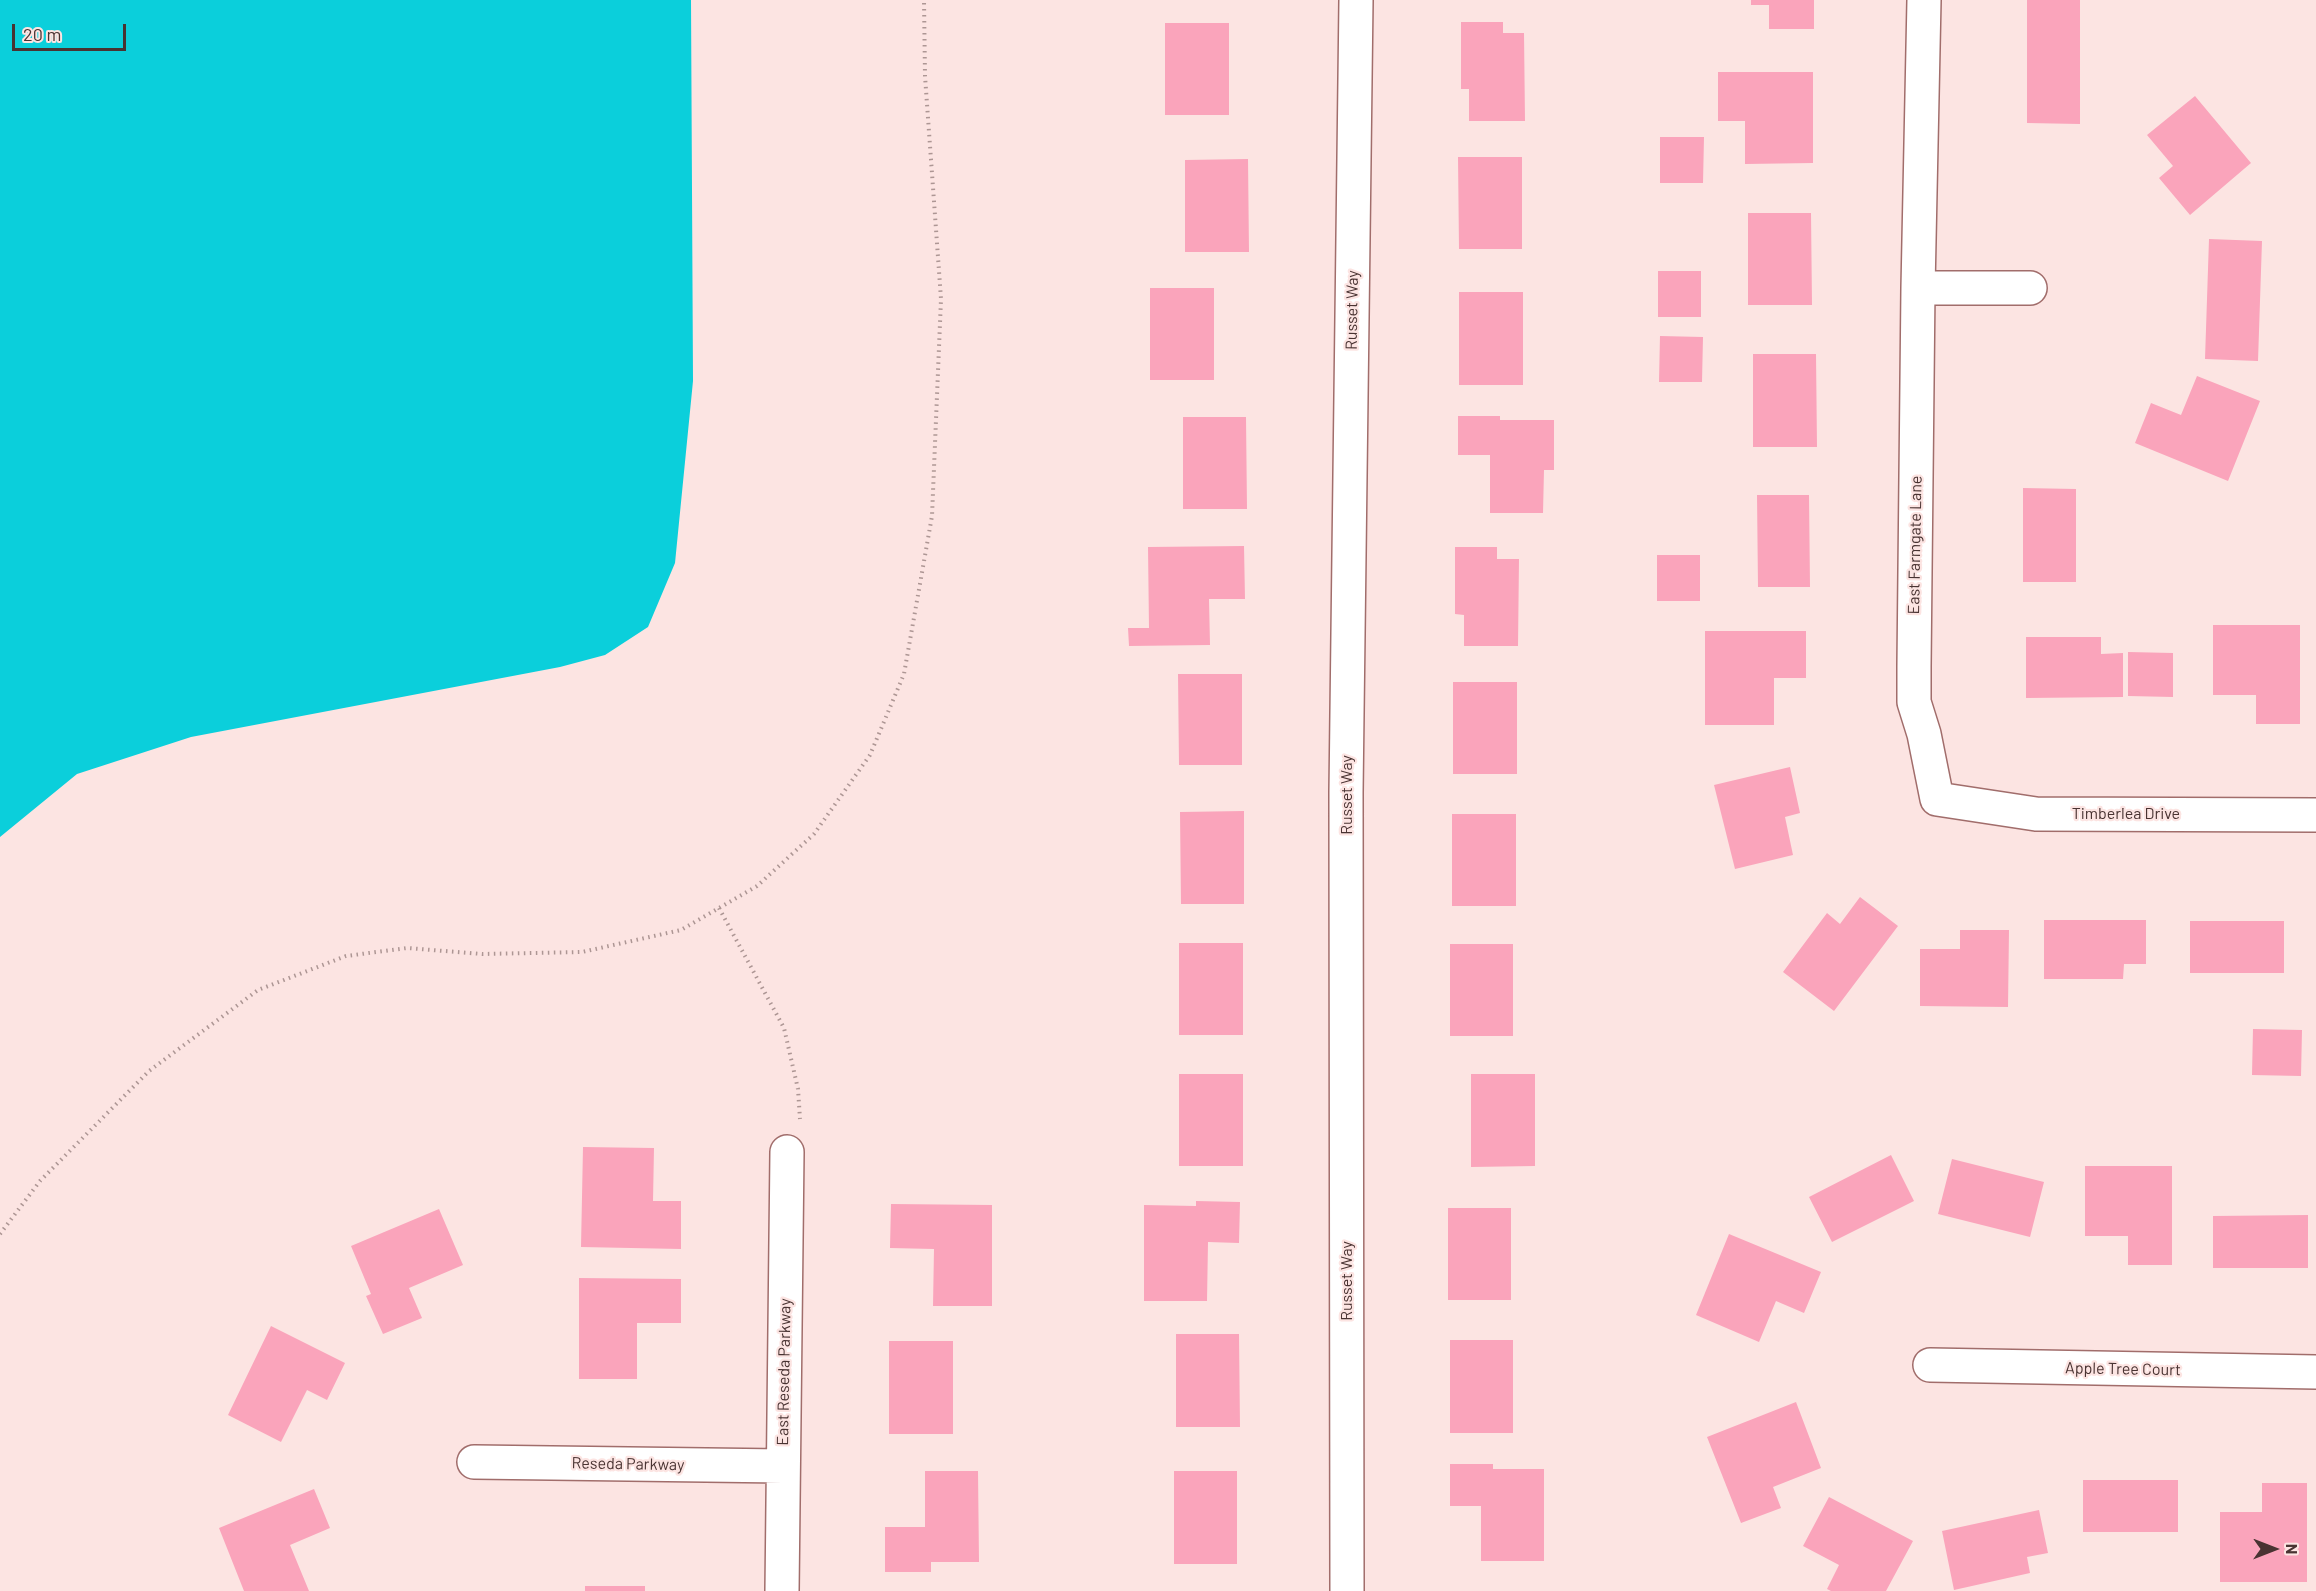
<!DOCTYPE html>
<html>
<head>
<meta charset="utf-8">
<style>
  body { margin:0 }
  #map { position:relative; width:2316px; height:1591px; overflow:hidden; background:#fce4e2; font-family:Barlow,sans-serif }
  canvas { display:block }
  .north { position:absolute; left:2244px; top:1519px; width:60px; height:60px; -webkit-text-stroke:4px #fce4e2; paint-order:stroke; rotate:90deg; font-size:16px; font-weight:700; line-height:24px; text-align:center; color:#493332 }
  .north::after { content:''; display:block; margin:auto; width:21px; height:27px; background:#493332; clip-path:polygon(50% 0,100% 100%,50% 72%,0 100%) }
  .scale { position:absolute; left:12px; top:24px; width:114px; height:27px; box-sizing:border-box; border:3px solid #493332; border-top:0; padding-left:8px; font-size:18px; line-height:21px; white-space:nowrap; color:#493332; -webkit-text-stroke:4px #fce4e2; paint-order:stroke }
</style>
</head>
<body>
<div id="map">
<canvas width="2316" height="1591"></canvas>
<div class="north">N</div>
<div class="scale">20 m</div>
</div>
<script>
const c = document.querySelector('canvas').getContext('2d');
c.lineJoin = 'round';
function fill(path, color) { c.fillStyle = color; c.fill(path, 'evenodd'); }
function trace(path, color, width, dash) { c.strokeStyle = color; c.lineWidth = width; c.lineCap = dash ? 'butt' : 'round'; c.setLineDash(dash || []); c.stroke(path); }
function write(font, color, halo, rows, align = 'center') {
  c.font = font + ' Barlow,sans-serif'; c.lineWidth = 4.5; c.setLineDash([]); c.textBaseline = 'middle'; c.strokeStyle = halo; c.fillStyle = color; for (const [text, x, y, turn = 0] of rows) {
    c.save(); c.translate(x, y); c.rotate((+turn || 0) * Math.PI / 180); c.textAlign = isNaN(turn) ? turn : align; if (halo) c.strokeText(text, 0, 0); c.fillText(text, 0, 0); c.restore();
  }
}
const water = new Path2D(`
  M0,0H691L693,381L675,563L648,627L605,655L560,667L191,737L77,774L0,837Z`);
const building = new Path2D(`
  M1751,0H1814V29H1769V5H1751Z
  M2027,0H2080V124L2027,123Z
  M1461,22H1503V33H1524L1525,121H1469V89H1461Z
  M1165,23H1229V115H1165Z
  M1718,72H1813V163L1745,164V121H1718Z
  M2195,96L2251,163L2190,215L2159,178L2173,166L2147,135Z
  M1660,137H1704L1703,183H1660Z
  M1458,157H1522V249H1459Z
  M1248,159L1249,252H1185V160Z
  M1748,213H1811L1812,305H1748Z
  M2209,239L2262,241L2258,361L2205,359Z
  M1658,271H1701V317H1658Z
  M1150,288H1214V380H1150Z
  M1459,292H1523V385H1459Z
  M1660,336L1703,337L1702,382H1659Z
  M1753,354H1816L1817,447H1753Z
  M2197,376L2260,401L2228,481L2135,443L2151,403L2181,415Z
  M1458,416H1500V420H1554V470H1544L1543,513H1490V455H1458Z
  M1183,417H1246L1247,509H1183Z
  M2023,488L2076,489V582H2023Z
  M1757,495H1809L1810,587H1758Z
  M1244,546L1245,599H1209L1210,645L1129,646L1128,628H1149L1148,547Z
  M1455,547H1497V559H1519L1518,646H1464V615L1455,614Z
  M1657,555H1700V601H1657Z
  M2213,625H2300V724H2256V695H2213Z
  M1705,631H1806V678H1774V725H1705Z
  M2026,637H2101V654L2123,653V697L2026,698Z
  M2128,652L2173,653V697L2128,696Z
  M1178,674H1242V765H1179Z
  M1453,682H1517V774H1453Z
  M1790,767L1800,813L1785,817L1793,855L1735,869L1714,785Z
  M1244,811V904H1181L1180,812Z
  M1452,814H1516V906H1452Z
  M1860,897L1898,926L1834,1011L1783,972L1827,913L1840,924Z
  M2044,920H2146V964H2124L2123,979H2044Z
  M2190,921H2284V973H2190Z
  M1960,930H2009L2008,1007L1920,1006V949H1960Z
  M1179,943H1243V1035H1179Z
  M1450,944H1513V1036H1450Z
  M2253,1029L2302,1030L2301,1076L2252,1075Z
  M1179,1074H1243V1166H1179Z
  M1471,1074H1535V1166L1471,1167Z
  M583,1147L654,1148L653,1201H681V1249L581,1247Z
  M1891,1155L1914,1201L1832,1242L1809,1197Z
  M1952,1159L2044,1182L2030,1237L1938,1214Z
  M2085,1166H2172V1265H2128V1236H2085Z
  M1196,1201L1240,1202L1239,1243L1208,1242L1207,1301H1144V1205L1196,1206Z
  M891,1204L992,1205V1306H933L934,1249L890,1248Z
  M1448,1208H1511V1300H1448Z
  M439,1209L463,1265L409,1288L422,1318L383,1334L366,1296L371,1294L351,1246Z
  M2308,1215V1268H2213V1216Z
  M1729,1234L1821,1272L1804,1313L1776,1301L1759,1342L1696,1315Z
  M579,1278L681,1279V1323H637V1379H579Z
  M271,1326L345,1363L327,1400L307,1390L281,1442L228,1415Z
  M1176,1334H1239L1240,1427H1176Z
  M1450,1340H1513V1433H1450Z
  M889,1341H953V1434H889Z
  M1796,1402L1821,1468L1773,1487L1781,1508L1741,1523L1707,1437Z
  M1450,1464H1493V1469H1544V1561H1481V1506H1450Z
  M925,1471H978L979,1562H931V1572H885V1527H925Z
  M1174,1471H1237V1564H1174Z
  M2083,1480H2178V1532H2083Z
  M2262,1483H2307V1582H2220V1512H2262Z
  M314,1489L330,1528L290,1545L309,1591H244L219,1528Z
  M1829,1497L1913,1541L1886,1591H1831L1827,1589L1839,1565L1803,1546Z
  M2039,1510L2048,1553L2027,1557L2030,1573L1954,1590L1942,1531Z
  M585,1586H645V1591H585Z`);
const path = new Path2D(`
  M719,908L784,1028L798,1089L800,1119
  M0,1234L40,1181L149,1071L258,990L346,956L407,948L482,954L582,952L681,930L757,886L814,834L870,755L904,674L932,516L941,299L925,76L924,0`);
const minor = new Path2D(`
  M1924,0L1918,288L1914,666V702L1924,734L1937,799L2036,814L2316,815
  M1918,288H2030
  M1930,1365L2316,1372
  M474,1462L783,1466
  M782,1591L787,1152
  M1347,1591L1346,792L1356,0`);
const streetNames = [
  ["Russet Way",1352,310,-89],
  ["East Farmgate Lane",1915,545,-89],
  ["Russet Way",1347,795,-90],
  ["Timberlea Drive",2126,814],
  ["Russet Way",1347,1281,-90],
  ["Apple Tree Court",2123,1369,1],
  ["East Reseda Parkway",784,1372,-89],
  ["Reseda Parkway",628,1464,1]
];
fill(water, '#0bcfdb');
fill(building, '#faa4bb');
trace(minor, '#a16d6b', 36);
trace(path, '#ad9694', 4, [1.5, 4.5]);
trace(minor, '#fff', 33);
write('16px', '#493332', '#fce4e2', streetNames);
</script>
</body>
</html>
